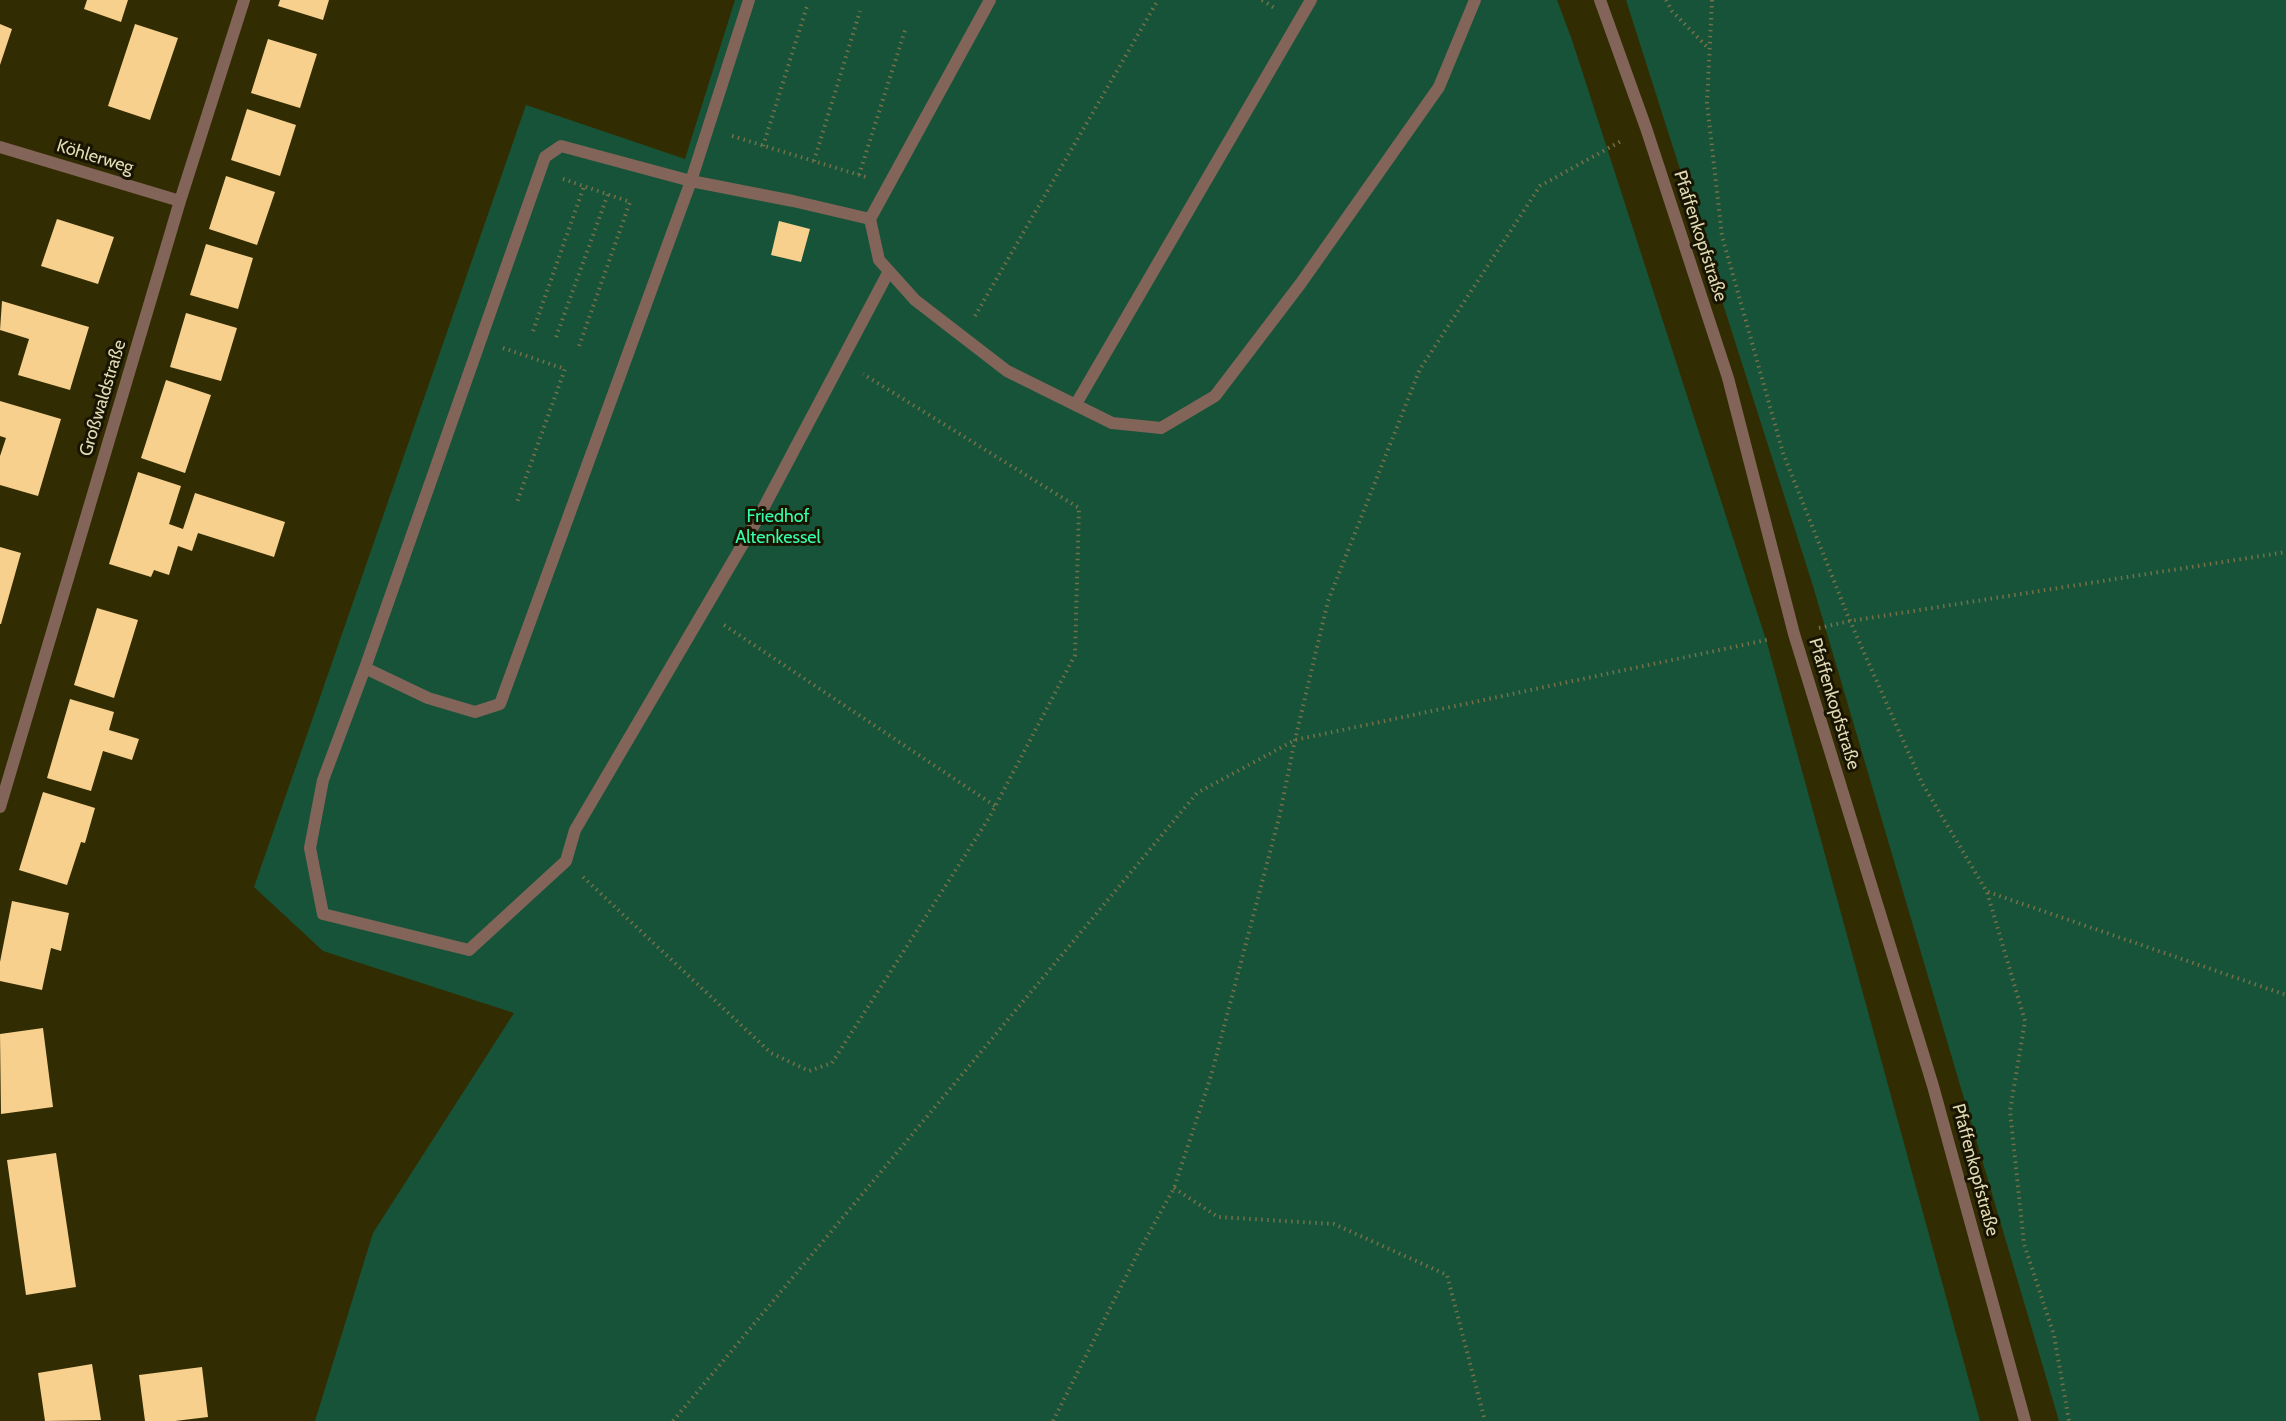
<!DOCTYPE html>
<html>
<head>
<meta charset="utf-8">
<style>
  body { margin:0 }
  canvas { display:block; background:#322c02 }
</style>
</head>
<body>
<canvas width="2286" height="1421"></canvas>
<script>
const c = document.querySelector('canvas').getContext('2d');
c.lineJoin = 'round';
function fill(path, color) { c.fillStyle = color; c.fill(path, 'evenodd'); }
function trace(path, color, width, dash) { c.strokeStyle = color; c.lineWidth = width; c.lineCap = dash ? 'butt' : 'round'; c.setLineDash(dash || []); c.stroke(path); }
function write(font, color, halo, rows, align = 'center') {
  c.font = font + ' Cabin,sans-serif'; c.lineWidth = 6; c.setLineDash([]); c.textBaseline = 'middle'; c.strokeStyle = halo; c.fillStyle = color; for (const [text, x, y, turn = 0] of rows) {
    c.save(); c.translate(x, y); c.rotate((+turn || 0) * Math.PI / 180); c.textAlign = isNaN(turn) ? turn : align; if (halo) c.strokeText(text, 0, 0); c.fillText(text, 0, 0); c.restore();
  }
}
const green = new Path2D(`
  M735,0H1557L1572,40L1767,643L1980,1421H315L373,1233L514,1013L323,951L254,887L526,105L685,159Z
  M1626,0H2286V1421H2059L1813,586Z`);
const building = new Path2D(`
  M87,0H128L121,22L84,9Z
  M280,0H329L323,20L278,6Z
  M0,24L12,29L0,65Z
  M135,24L178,38L150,120L108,106Z
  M268,39L317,54L300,108L251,93Z
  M247,109L296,125L280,176L231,160Z
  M226,176L275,192L257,245L209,229Z
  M57,219L114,237L98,284L41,266Z
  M779,221L810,229L801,262L771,255Z
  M206,244L253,258L238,309L190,295Z
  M2,301L89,327L70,390L18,375L29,339L0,330Z
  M186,313L237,328L221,381L170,367Z
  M166,380L211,395L185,473L141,458Z
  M0,401L61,419L38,496L0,485V456L6,438L0,436Z
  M138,472L181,486L169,524L183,529L195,493L285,522L274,557L198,533L192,551L178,546L169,575L154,570L151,577L109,564Z
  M0,547L21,553L1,624H0Z
  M97,608L138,620L114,698L74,685Z
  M70,699L114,712L109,730L139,739L132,760L103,751L91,791L47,778Z
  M43,792L95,808L85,843L81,842L67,885L19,870Z
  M12,901L69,913L61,951L51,948L42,990L0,981V962Z
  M43,1028L53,1107L1,1114L0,1034Z
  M56,1153L76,1287L26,1295L7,1160Z
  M92,1364L101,1420L45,1421L38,1373Z
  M202,1367L208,1417L175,1421H145L139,1375Z`);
const path = new Path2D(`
  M1262,0L1276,9
  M1666,0L1672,11L1709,49
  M1712,0L1707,103L1722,236L1783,453L1850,621L1922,783L1987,892L2025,1021L2010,1111L2024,1244L2054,1335L2069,1421
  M732,136L866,177
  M763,146L808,3
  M814,161L860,11
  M859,175L906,27
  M563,179L630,202L578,349
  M975,316L1158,0
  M533,331L584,186
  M556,337L608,194
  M503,348L565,369L517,502
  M724,625L995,806
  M1819,628L1850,621L2286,552
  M583,877L771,1053L809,1071L832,1063L989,818L1075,655L1079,508L863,374
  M1988,892L2286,995
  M1174,1188L1218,1217L1334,1224L1447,1275L1485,1421
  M673,1421L1197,793L1295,740L1771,639
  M1053,1421L1138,1253L1174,1188L1211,1076L1279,818L1295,740L1328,601L1420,369L1540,186L1623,140`);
const service = new Path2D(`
  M870,219L990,0
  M889,271L757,520L575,830L566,861L469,950L323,914L310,848L323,780L365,668L545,157L561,146L691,181L793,201L870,219L879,260L889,271L915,300L1007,371L1112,423L1161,428L1215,396L1301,283L1439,87L1475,0
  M1076,404L1311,0
  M365,668L428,698L475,712L500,704L691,181L749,0`);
const minor = new Path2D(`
  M0,147L180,201
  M0,807L180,201L244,0`);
const tertiary = new Path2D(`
  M1600,0L1646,128L1728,378L1794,634L1933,1086L2025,1421`);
const streetNames = [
  ["Köhlerweg",95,157,17],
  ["Pfaffenkopfstraße",1700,236,72],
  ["Großwaldstraße",103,398,-73],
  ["Pfaffenkopfstraße",1834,704,73],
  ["Pfaffenkopfstraße",1975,1170,75]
];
const parkNames = [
  ["Friedhof",778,517],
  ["Altenkessel",778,538]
];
fill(green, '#165338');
fill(building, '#f7d08d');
trace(path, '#767049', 4, [1.5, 4.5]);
trace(service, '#836459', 12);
trace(minor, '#836459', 12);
trace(tertiary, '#836459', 12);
write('18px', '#dfdab6', '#191400', streetNames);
write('18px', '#34feae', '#191400', parkNames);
</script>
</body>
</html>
